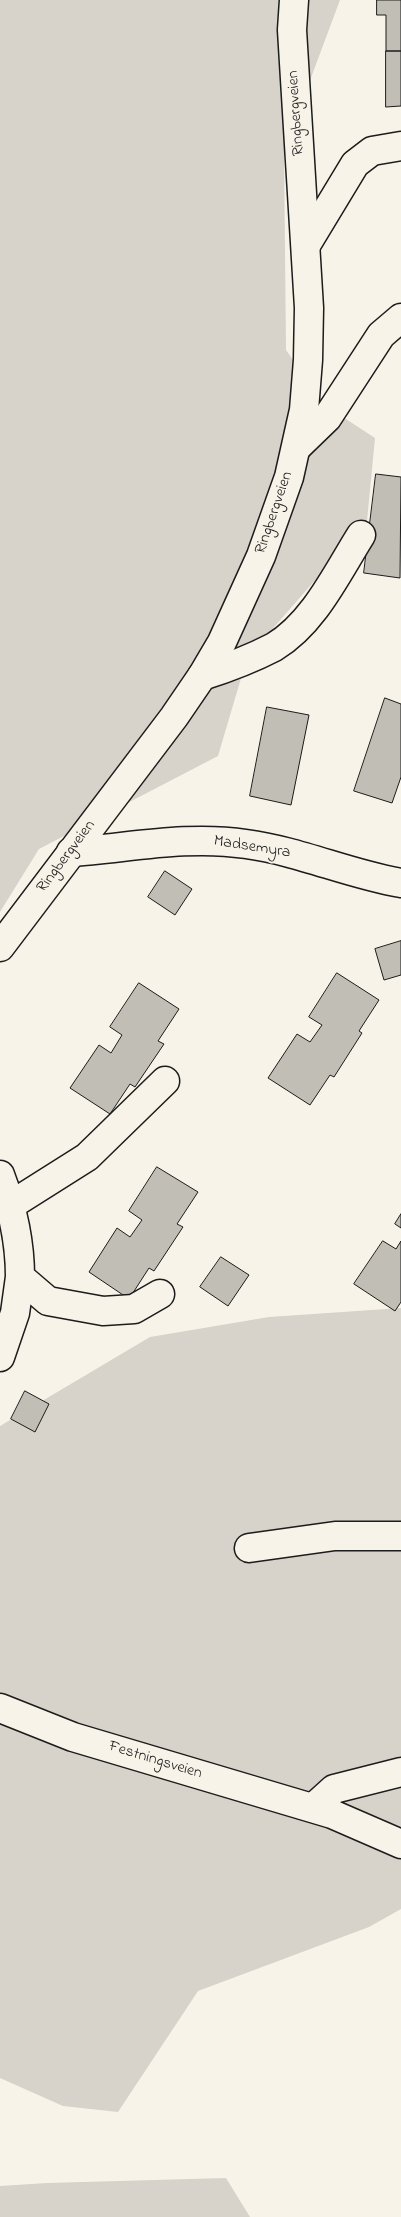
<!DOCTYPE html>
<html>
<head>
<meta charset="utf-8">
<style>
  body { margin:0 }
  canvas { display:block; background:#f7f3e8 }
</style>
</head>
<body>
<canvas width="401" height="2217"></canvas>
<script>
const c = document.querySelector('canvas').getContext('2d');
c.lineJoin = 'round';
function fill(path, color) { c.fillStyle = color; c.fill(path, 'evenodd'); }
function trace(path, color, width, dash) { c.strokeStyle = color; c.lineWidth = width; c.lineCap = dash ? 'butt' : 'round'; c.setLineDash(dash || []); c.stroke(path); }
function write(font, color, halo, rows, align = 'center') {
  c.font = font + ' "Indie Flower",sans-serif'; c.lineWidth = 4; c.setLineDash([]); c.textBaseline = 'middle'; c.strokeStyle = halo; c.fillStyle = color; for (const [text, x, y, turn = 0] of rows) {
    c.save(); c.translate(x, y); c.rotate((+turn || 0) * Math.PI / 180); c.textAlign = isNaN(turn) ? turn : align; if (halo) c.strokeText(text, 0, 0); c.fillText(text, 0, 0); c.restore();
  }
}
const green = new Path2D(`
  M0,0H340L284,150L286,350L326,406L375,438L367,521L247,658L218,756L39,849L0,912Z
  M401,1308V1909L369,1927L198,1991L118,2112L63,2106L0,2078V1426L150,1337L269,1317Z
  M226,2178L250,2217H0V2186L47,2183Z`);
const building = new Path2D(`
  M377,0H401V51H386V15H377Z
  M386,51H401V106L386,107Z
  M376,474L401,477L400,578L364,573Z
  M385,698L401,704V777L392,803L354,791Z
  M267,707L309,715L291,805L250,796Z
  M165,871L192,889L175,915L148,897Z
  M401,941V975L384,980L375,949Z
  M337,973L379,1000L359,1031L362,1033L334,1077L330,1075L310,1105L268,1078L297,1034L310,1042L322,1025L309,1017Z
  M139,983L179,1009L158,1041L164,1044L135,1087L130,1084L110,1114L70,1088L99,1045L111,1053L122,1035L110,1027Z
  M157,1167L198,1192L177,1224L183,1227L154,1271L149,1268L129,1299L89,1272L117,1228L130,1237L142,1220L129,1211Z
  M401,1214V1228L395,1224Z
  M383,1241L396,1249L401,1241V1302L395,1311L354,1284Z
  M221,1257L249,1275L228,1306L200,1287Z
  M25,1391L49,1404L35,1432L11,1419Z`);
const minor = new Path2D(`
  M306,245L355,164L372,151L401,146
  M297,447L327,418L381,335L401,318
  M202,676C227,668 251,659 274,647C314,623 337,573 361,535
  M71,852C129,848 187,835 246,844C299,851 348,874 401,883
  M0,1175C13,1209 20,1241 20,1277L48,1301L103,1311L134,1309L160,1294
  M11,1205L87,1157L165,1081
  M0,1357L15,1313L20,1277
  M249,1548L335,1536H401
  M0,1708L73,1737L332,1814L401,1844
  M313,1808L334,1789L401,1772`);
const major = new Path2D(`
  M0,947L174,717L202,676L222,642L261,556L289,477L304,410L308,360L309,308L292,30L294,0`);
const streetNames = [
  ["Ringbergveien",297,113,-94],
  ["Ringbergveien",275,513,-71],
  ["Madsemyra",252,848,9],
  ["Ringbergveien",67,857,-53],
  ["Festningsveien",155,1761,17]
];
fill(green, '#d7d3cb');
fill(building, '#c0beb5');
trace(building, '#1c1c1c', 1);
trace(minor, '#1c1c1c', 31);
trace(major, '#1c1c1c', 31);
trace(minor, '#f7f3e8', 28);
trace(major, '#f7f3e8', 28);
write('16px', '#1c1c1c', '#f7f3e8', streetNames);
</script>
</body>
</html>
